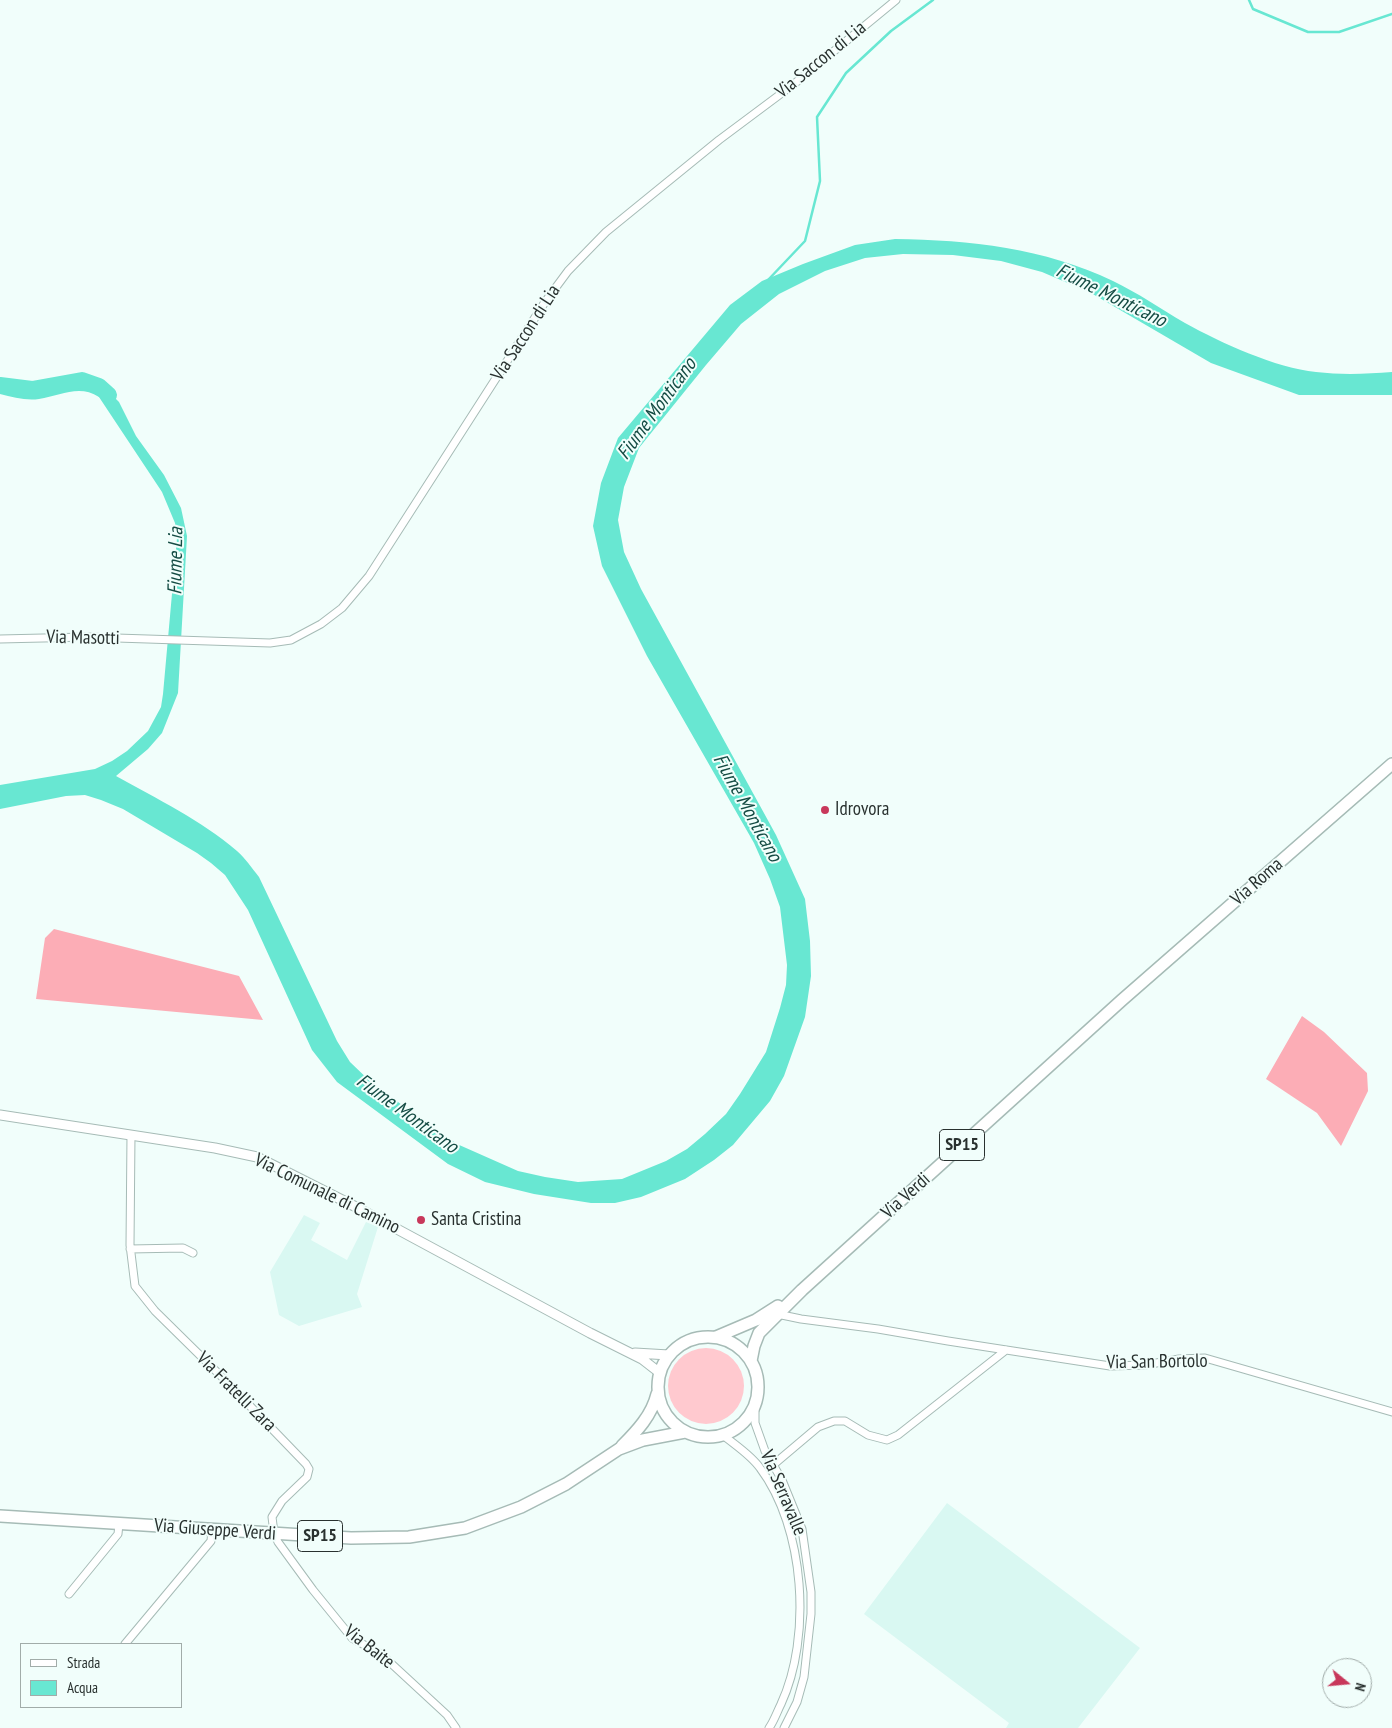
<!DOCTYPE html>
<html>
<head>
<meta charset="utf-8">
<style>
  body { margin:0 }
  #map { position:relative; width:1392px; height:1728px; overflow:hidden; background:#f1fefb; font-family:"PT Sans Narrow",sans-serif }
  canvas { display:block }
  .legend { position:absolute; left:20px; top:1643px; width:162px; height:65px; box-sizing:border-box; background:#f1fefb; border:1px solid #a1aca9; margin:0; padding:6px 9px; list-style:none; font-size:15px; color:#29312f }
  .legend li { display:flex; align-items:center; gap:10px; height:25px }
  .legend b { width:25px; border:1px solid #a1aca9 }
  .north { position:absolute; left:1322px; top:1658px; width:50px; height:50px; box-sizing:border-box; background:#f1fefb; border:1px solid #a1aca9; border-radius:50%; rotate:107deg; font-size:14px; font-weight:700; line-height:20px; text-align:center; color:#29312f }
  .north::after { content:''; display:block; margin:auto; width:18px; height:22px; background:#c8385b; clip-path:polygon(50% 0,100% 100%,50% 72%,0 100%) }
</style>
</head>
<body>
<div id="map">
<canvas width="1392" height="1728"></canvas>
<ul class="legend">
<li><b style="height:6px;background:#fff"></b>Strada</li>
<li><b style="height:14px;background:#68e7d2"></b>Acqua</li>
</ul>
<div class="north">N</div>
</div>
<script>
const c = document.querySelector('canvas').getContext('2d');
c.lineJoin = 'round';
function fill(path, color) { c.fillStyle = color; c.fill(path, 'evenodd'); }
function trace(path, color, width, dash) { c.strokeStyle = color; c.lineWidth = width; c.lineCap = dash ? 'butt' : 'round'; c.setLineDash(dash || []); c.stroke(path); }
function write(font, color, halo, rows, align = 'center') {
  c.font = font + ' "PT Sans Narrow",sans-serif'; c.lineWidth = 4; c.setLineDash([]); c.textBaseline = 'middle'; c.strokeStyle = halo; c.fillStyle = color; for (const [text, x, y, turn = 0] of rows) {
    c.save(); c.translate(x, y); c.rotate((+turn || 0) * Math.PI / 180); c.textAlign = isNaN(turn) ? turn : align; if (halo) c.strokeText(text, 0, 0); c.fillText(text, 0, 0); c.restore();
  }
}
const built = new Path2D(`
  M304,1215L320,1223L311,1240L347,1260L366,1222L378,1227L357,1294L362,1307L299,1326L279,1315L270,1272Z
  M947,1503L1140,1648L1078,1728H1006L1009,1723L864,1614Z`);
const green = new Path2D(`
  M668 1386a38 38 0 1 1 76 0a38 38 0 1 1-76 0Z`);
const forest = new Path2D(`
  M54,929L239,976L263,1020L36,999L45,938Z
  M1302,1016L1324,1032L1367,1073L1368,1091L1341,1146L1317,1113L1266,1079Z`);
const water = new Path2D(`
  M895,239C970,240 1044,248 1113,281C1138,293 1161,309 1185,323C1221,343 1276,368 1316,372C1341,375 1367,374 1392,372V395H1299L1211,363L1091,293L1042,272L1001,261L953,255L903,254L865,258L825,271L779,294L741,324L706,365L639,448L624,487L618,520L624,552L641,589L776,835L805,899L810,941L811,976L805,1017L784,1076L770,1101L733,1145L714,1160L685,1179L641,1197L615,1203H591L534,1194L485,1182L448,1164L337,1082L312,1050L248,910L225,875L211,863L197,853L123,809L101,800L85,795L66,796L0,809V785L95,769L112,761L127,751L148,731L161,707L163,694L177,538L175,523L162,492L99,397C79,384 60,396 39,399C26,401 13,397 0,394V387L37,391L81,382L100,383L119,402L136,436L164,475L181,508L187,536L178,693L162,733L148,749L116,776C157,799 201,820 237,851C245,858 252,868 259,877L337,1041L350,1062L374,1085L457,1144L518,1171L545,1177L578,1182L622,1179L666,1161L687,1149L705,1134L726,1114L740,1094L766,1052L780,1008L786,985L787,965L780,907L770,879L754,843L647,656L602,566L593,526L601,483L618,438L730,305L762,281L803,264L855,245Z`);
const stream = new Path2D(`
  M1249,0L1253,9L1308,32H1339L1392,14
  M768,280L805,241L820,181L817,117L846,73L891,31L933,0`);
const river = new Path2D(`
  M0,385L32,389L82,380L99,386L109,395`);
const minor = new Path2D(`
  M0,639L86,637L270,643L291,640L321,624L342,608L369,576L545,302L568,271L606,232L719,140L794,84L896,0
  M131,1135L130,1245L135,1286L155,1311L222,1377L306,1464L309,1469L307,1477L282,1501L272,1517L274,1533L278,1542L313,1590L352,1638L382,1655L447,1715L456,1728
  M130,1249L183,1248L193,1253
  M777,1314L801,1319L878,1329L948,1341L1110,1366L1145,1365L1179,1359L1205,1358L1392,1412
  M755,1404V1423L765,1451L782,1480L802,1529L811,1592V1614L804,1677L797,1702L784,1728
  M723,1435C735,1445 751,1455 760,1468C805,1528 812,1637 781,1704C777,1712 774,1721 769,1728
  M773,1465L818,1427L834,1421H845L868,1435L887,1440L898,1435L1006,1350
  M69,1594L118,1534L119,1524
  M125,1644L211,1541L212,1530`);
const tertiary = new Path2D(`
  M0,1115L215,1148L257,1157L358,1208L590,1333L642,1359L660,1373
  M635,1353L669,1355`);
const primary = new Path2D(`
  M658 1387a50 50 0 1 1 100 0a50 50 0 1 1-100 0Z
  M716,1337L756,1320L778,1306
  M751,1361L754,1346L759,1333L802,1290L1122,1000L1392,764
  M622,1446C637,1431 652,1415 657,1394
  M0,1516L351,1538L409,1537L465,1528L521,1507L566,1484L619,1449L643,1440L685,1432`);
const markers = [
  [825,810,5,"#c8385b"],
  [421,1220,5,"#c8385b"]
];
const shields = [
  [962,1145,45],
  [320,1536,45]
];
const shieldNames = [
  ["SP15",962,1145],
  ["SP15",320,1536]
];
const streetNames = [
  ["Via Saccon di Lia",821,60,-39],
  ["Via Saccon di Lia",526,333,-57],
  ["Via Masotti",83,638,1],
  ["Via Roma",1257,882,-41],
  ["Via Comunale di Camino",327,1194,26],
  ["Via Verdi",906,1196,-42],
  ["Via San Bortolo",1157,1362,-1],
  ["Via Fratelli Zara",236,1392,45],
  ["Via Serravalle",783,1493,67],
  ["Via Giuseppe Verdi",215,1530,4],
  ["Via Baite",369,1647,38]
];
const poiNames = [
  ["Idrovora",835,810],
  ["Santa Cristina",431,1220]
];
const waterNames = [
  ["Fiume Monticano",1111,296,26],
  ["Fiume Monticano",657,409,-54],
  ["Fiume Lia",176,561,-89],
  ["Fiume Monticano",747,808,61],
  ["Fiume Monticano",407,1114,36]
];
fill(built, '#d9f8f2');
fill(green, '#ffc9cf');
fill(forest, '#fcadb6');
fill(water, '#68e7d2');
trace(stream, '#68e7d2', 2.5);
trace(river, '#68e7d2', 16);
trace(minor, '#a6bbb6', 9);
trace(tertiary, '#a6bbb6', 11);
trace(primary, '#a6bbb6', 14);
trace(minor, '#fff', 7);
trace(tertiary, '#fff', 9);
trace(primary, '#fff', 11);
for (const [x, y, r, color] of markers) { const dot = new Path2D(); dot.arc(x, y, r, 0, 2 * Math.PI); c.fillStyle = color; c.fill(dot); trace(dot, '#f1fefb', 2); }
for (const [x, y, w] of shields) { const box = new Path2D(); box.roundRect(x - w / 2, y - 15.5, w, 31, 4); c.fillStyle = '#f1fefb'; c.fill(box); trace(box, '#29312f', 1); }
write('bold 18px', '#29312f', null, shieldNames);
write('19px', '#29312f', '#f1fefb', streetNames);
write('19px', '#29312f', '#f1fefb', poiNames, 'left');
write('italic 20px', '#154c44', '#f1fefb', waterNames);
</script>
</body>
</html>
